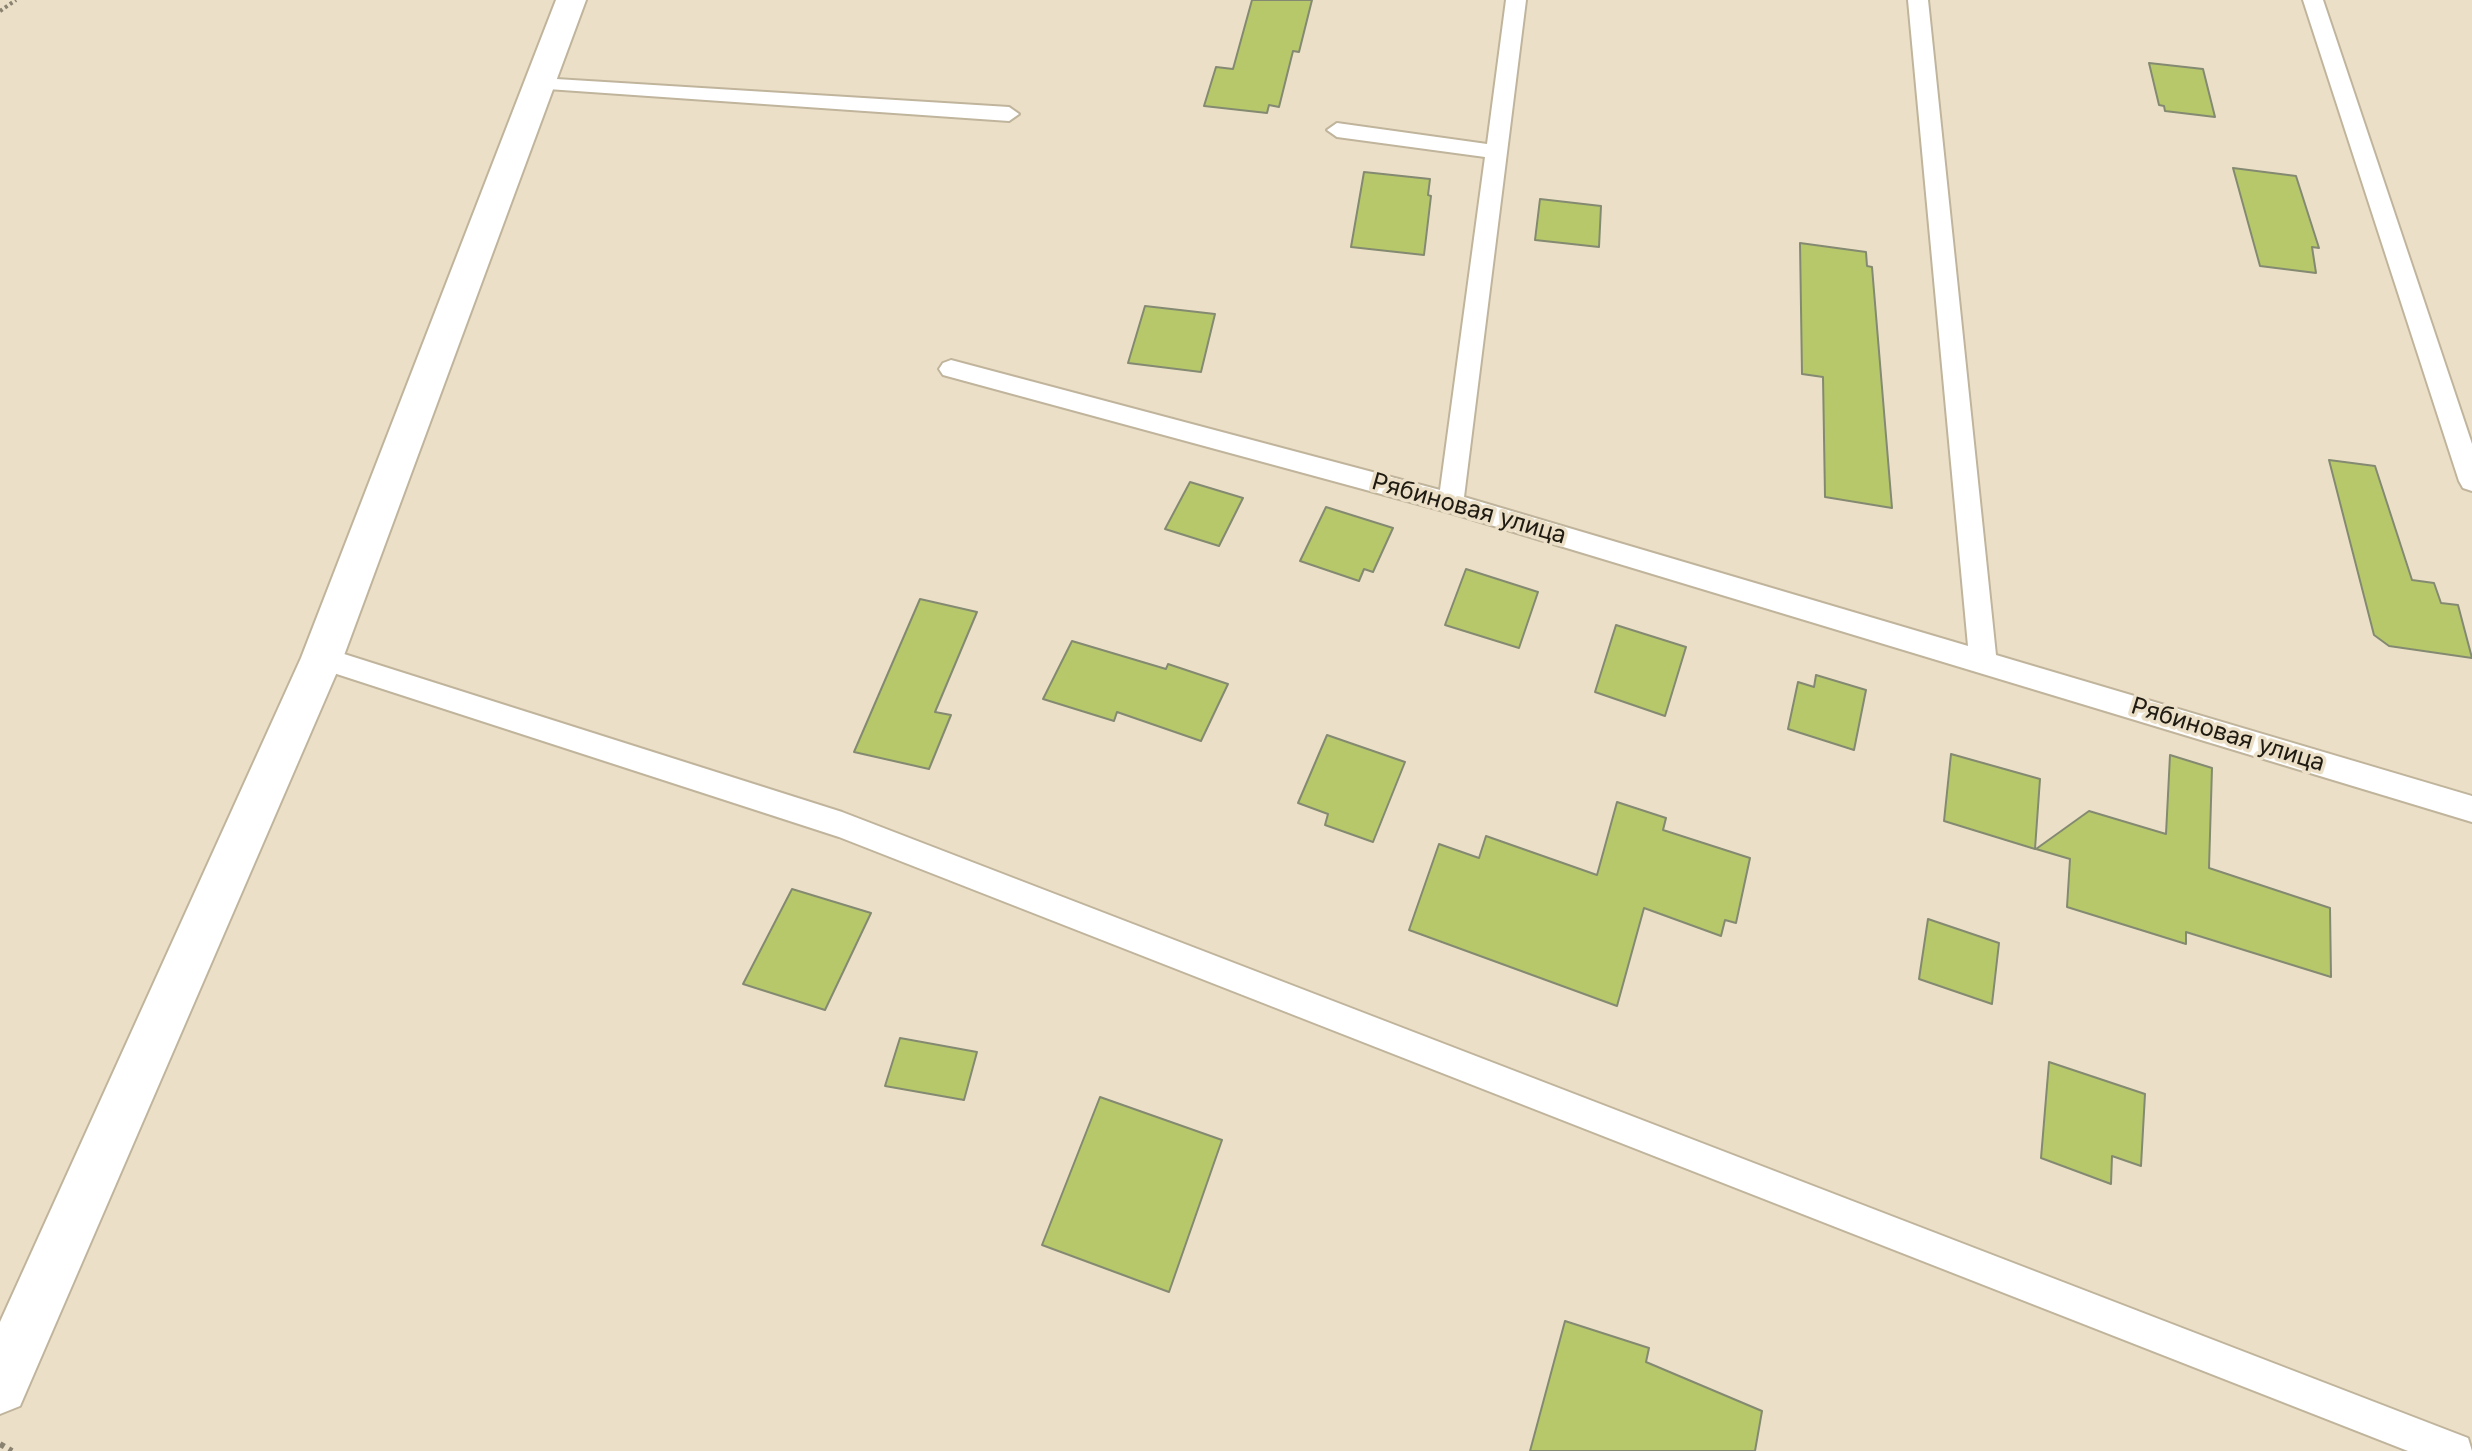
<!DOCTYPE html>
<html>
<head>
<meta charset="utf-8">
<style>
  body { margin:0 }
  canvas { display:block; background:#ebe0c7 }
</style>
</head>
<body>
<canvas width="2472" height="1451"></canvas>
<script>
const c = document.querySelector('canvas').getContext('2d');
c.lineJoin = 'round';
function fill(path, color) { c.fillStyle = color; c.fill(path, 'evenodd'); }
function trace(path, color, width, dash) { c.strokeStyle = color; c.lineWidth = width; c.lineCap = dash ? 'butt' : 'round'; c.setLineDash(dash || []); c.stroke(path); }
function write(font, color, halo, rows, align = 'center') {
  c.font = font + ' Inter,sans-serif'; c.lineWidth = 7; c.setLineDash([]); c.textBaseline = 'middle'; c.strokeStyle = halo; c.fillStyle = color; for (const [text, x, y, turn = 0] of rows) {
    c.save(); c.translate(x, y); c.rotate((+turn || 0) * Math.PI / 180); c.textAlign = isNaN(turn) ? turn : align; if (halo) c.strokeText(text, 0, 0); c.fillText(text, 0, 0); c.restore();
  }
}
const building = new Path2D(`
  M1252,0H1312L1299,52L1293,51L1279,107L1269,105L1267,113L1204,106L1216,67L1233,69Z
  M2149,63L2203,69L2215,117L2165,111L2164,106L2159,105Z
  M2233,168L2296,176L2319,248L2312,247L2316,273L2260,266Z
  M1364,172L1430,179L1428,195L1431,196L1424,255L1351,247Z
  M1540,199L1601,206L1599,247L1535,240Z
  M1800,243L1866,252L1867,266L1872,267L1892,508L1825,497L1823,377L1802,374Z
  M1145,306L1215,314L1201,372L1128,363Z
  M2329,460L2375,466L2412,580L2434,583L2441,603L2458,605L2472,658L2389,646L2374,635Z
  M1190,482L1243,498L1219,546L1165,529Z
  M1326,507L1393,528L1373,572L1364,569L1359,581L1300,561Z
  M1466,569L1538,592L1519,648L1445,625Z
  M920,599L977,612L935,712L951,715L929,769L854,752Z
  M1616,625L1686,647L1665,716L1595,692Z
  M1072,641L1166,669L1168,664L1228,684L1201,741L1117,712L1114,721L1043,699Z
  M1816,675L1866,690L1854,750L1788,729L1798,682L1814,687Z
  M1327,735L1405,762L1373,842L1325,825L1328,814L1298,803Z
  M1951,754L2040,779L2035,849L1944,821Z
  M2170,755L2212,768L2209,868L2330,908L2331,977L2186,932V944L2067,907L2070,859L2036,849L2089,811L2166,834Z
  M1617,802L1666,818L1663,830L1750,858L1736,923L1725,920L1721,936L1644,908L1617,1006L1409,930L1439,844L1479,858L1486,836L1597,875Z
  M792,889L871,913L825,1010L743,984Z
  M1928,919L1999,943L1992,1004L1919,979Z
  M900,1038L977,1052L964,1100L885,1086Z
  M2049,1062L2145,1094L2141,1166L2112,1156L2111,1184L2041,1158Z
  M1100,1097L1222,1140L1169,1292L1042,1245Z
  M1565,1321L1649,1348L1646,1362L1762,1411L1755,1451H1530Z`);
const pathFar1 = new Path2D(`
  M0,11L16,0`);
const path = new Path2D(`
  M0,1444L12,1451`);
const lane = new Path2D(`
  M1506,0H1526L1464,497L1968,646L1908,0H1928L1996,655L2472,796V822L1451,513L943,375L939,369L943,363L951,360L1440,490L1485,157L1337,137L1327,130L1337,123L1487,144Z
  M2303,0H2323L2472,444V491L2463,488L2459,481Z
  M540,78L1009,107L1019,114L1009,121L533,88L530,84Z
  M322,647L842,812L2455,1433L2468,1438L2472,1451H2408L839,837L312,666L308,658L312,650Z`);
const street = new Path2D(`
  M556,0H586L343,658L20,1406L0,1414V1322L301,658Z`);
const streetNames = [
  ["Рябиновая улица",1469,509,16],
  ["Рябиновая улица",2228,735,17]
];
fill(building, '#b6c86a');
trace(building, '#848a71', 2);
trace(lane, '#c0b59c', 4);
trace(street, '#c0b59c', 4);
trace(pathFar1, '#8a8271', 4, [3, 3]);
trace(path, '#8a8271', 6, [5, 5]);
fill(lane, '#fff');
fill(street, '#fff');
write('24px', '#1f1b12', '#ebe0c7', streetNames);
</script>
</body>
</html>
